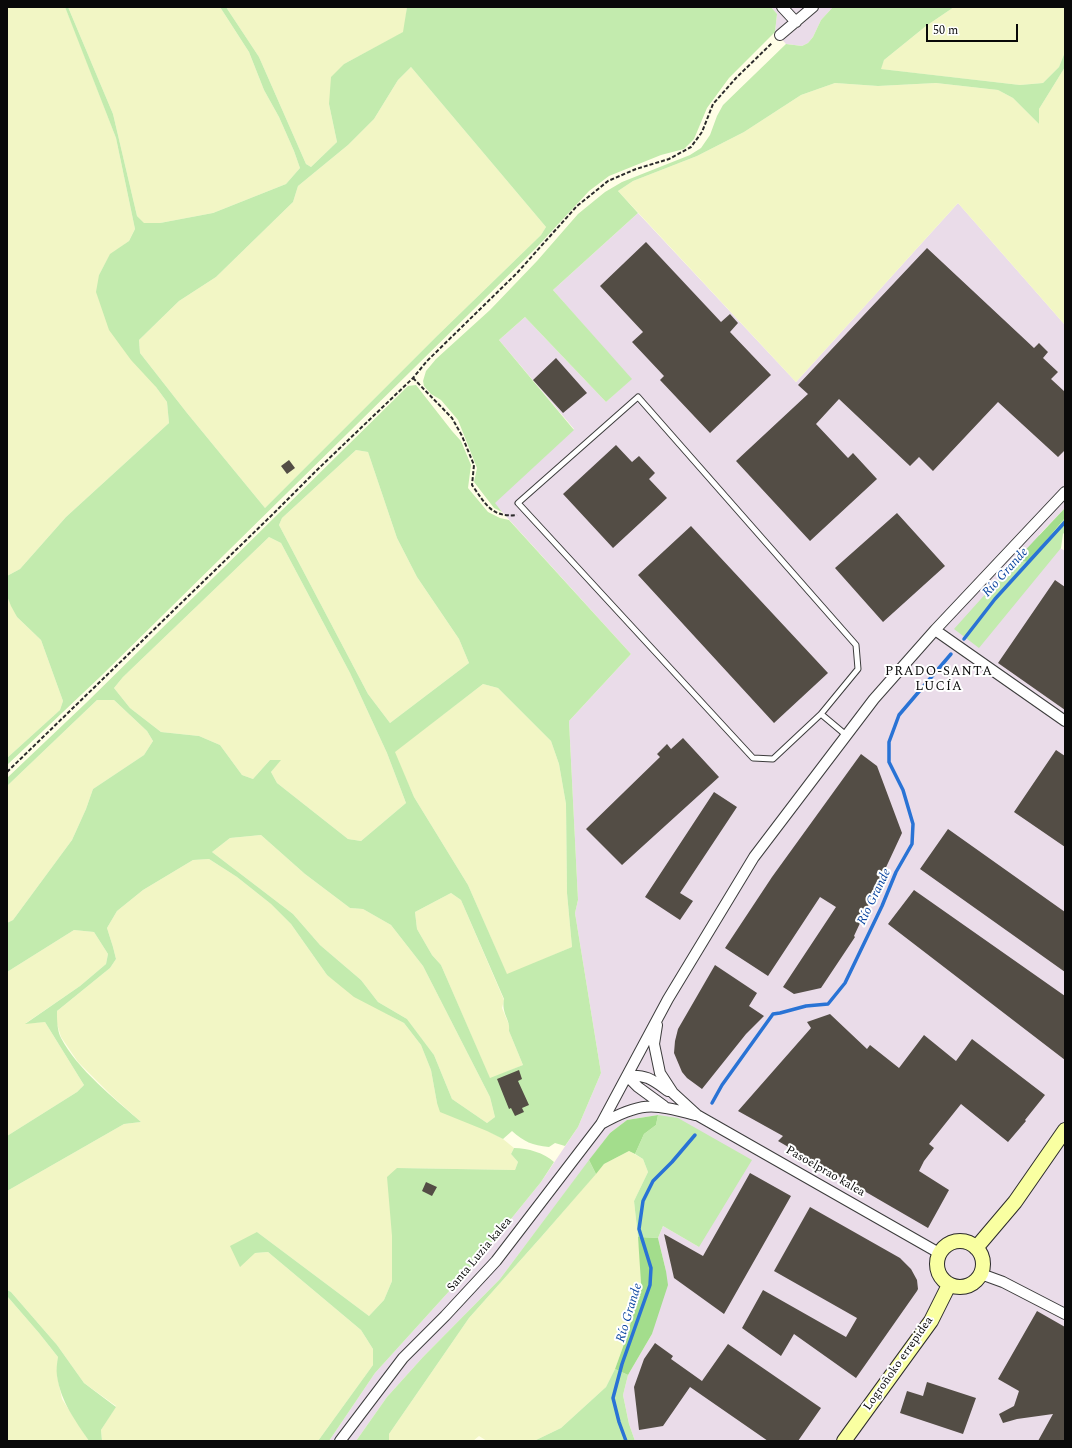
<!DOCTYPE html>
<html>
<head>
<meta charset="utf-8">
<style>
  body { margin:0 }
  #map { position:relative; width:1072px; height:1448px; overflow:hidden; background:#fffee6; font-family:Spectral,serif }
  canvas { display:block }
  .frame { position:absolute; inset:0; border:8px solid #090909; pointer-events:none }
  .scale { position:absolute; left:926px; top:24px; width:92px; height:18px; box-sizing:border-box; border:2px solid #090909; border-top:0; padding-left:5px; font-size:12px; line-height:14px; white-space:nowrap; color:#090909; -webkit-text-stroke:3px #fff; paint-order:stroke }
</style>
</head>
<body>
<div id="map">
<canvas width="1072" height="1448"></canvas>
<div class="frame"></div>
<div class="scale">50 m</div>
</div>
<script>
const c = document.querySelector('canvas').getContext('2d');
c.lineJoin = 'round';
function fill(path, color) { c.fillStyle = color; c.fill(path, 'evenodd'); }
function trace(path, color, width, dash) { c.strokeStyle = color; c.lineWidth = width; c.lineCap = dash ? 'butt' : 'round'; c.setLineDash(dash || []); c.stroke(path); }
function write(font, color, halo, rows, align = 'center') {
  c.font = font + ' Spectral,serif'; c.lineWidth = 4; c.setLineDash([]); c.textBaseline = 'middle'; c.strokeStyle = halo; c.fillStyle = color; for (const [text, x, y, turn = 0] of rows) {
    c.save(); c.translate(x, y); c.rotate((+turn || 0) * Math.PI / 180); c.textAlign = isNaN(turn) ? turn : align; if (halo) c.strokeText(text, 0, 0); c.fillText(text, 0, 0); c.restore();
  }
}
const industrial = new Path2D(`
  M771,7H833L821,20L813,37L808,43L802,46L786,44L775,32L777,14Z
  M958,203L1065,325V508L1039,535L1065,551V1441H635L629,1424L623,1395L628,1375L652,1334L666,1271L658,1238L663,1226L699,1247L658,1115L627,1120L610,1133L500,1279L423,1357L387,1397L356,1441H329L375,1373L481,1256L541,1182L578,1127L601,1073L575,913L578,900L569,721L631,654L494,503L574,429L499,340L525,317L606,402L631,379L553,290L638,213L796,382Z`);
const farmland = new Path2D(`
  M7,7H65L76,34L116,138L135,229L129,241L110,255L99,275L156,387L167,402L169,423L66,517L20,569L7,576Z
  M68,7H220L249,52L264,90L279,117L294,151L300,168L286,184L213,213L160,223H143L137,216L113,114Z
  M226,7H407L404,32L344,64L329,104L337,142L311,167L306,164L259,57Z
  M954,7H1065V52L1059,67L1043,83L1020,85L880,69L884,60L926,26Z
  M411,67L546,227L541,235L438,335L265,508L187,413L140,353L139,340L179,301L216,277L293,202L298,186L348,145L374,119L398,80Z
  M1065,67V325L958,203L796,382L618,191L633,181L697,156L744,132L801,95L835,83L878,86L936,83L998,90L1013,98L1039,124V109Z
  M356,450L368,452L397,538L417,577L459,639L469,663L390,723L368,694L279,525L282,518Z
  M269,537L281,543L350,673L387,753L406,803L361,841L348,839L277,783L271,772L280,760H270L253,779L242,775L220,745L199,736L161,732L130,708L114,688L123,677Z
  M7,596L17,617L41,640L63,701L60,710L7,758Z
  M483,684L498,688L551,741L559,764L566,804L567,893L572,947L507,975L468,885L414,797L394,752Z
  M97,700H114L147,731L153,741L144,755L93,789L86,809L72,840L13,920L7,923V786Z
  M261,835L305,874L350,908L363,909L391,925L423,966L490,1097L495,1117L487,1123L452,1099L434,1055L407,1019L378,1002L361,980L320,945L293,914L212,852L230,838Z
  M209,859L237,877L271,904L291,924L327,975L382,1011L404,1023L421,1045L431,1070L437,1103L503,1139L514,1148L511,1154L518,1162L515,1170L397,1168L392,1236V1281L384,1300L369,1316L257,1232L256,1253L268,1252L361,1330L373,1349V1365L318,1441H102L101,1430L116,1406L84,1383L57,1345L11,1292L7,1290V1191L124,1124L141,1122L111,1095L78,1062L61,1037L57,1024V1011L110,968L116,959L113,947L107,928L117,911L143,890L193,860Z
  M451,893L461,900L504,1000L502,1008L510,1027L509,1031L523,1065L490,1079L441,965L432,955L417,929L415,912Z
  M74,930L94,932L108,954L106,964L80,986L26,1023L45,1022L84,1085L77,1092L7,1136V972Z
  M629,1151L643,1159L648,1172L634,1201L640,1256L641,1283L628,1333L615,1369L606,1387L561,1428L534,1441H487L479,1436L473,1441H389V1434L469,1318L542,1236L604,1164Z
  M7,1296L39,1333L58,1357L57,1375L62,1399L89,1441H7Z`);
const green = new Path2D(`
  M65,7H68L113,114L137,216L144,223H160L213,213L286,184L300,168L294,151L279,117L264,90L249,52L220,7H226L259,57L306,164L311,167L337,142L329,104L331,77L344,64L403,32L407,7H771L777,14L775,32L729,78L707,108L694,139L684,149L661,155L609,176L589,191L536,248L100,677L7,765V758L60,710L63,701L41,640L17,617L11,606L7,596V576L20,569L66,517L169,423L167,402L156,387L131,360L109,330L96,292L99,275L110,254L129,241L135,229L116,138ZM411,67L546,227L541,235L438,335L265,508L187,413L140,353L139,340L179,301L216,277L293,202L298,186L348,145L374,119L398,80Z
  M833,7H954L926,26L884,60L881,69L1020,85L1043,83L1059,67L1065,52V67L1039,109V124L1013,98L998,90L936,83L878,86L835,83L801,95L744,132L697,156L633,181L618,191L638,213L553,290L632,379L606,402L525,317L499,340L574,430L495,503L502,512L494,508L474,482L477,468L458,420L441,400L431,394L424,386L423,381L426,371L436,359L490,310L537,261L578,214L605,192L622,182L690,155L701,148L710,135L717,116L723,105L786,44L802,46L808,43L813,37L821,20Z
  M416,385L452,431L461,441L471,465L468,488L488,512L500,518L509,520L631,654L569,721L578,900L575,913L601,1073L578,1127L565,1146L555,1143L549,1147C532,1145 524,1142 512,1131L503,1139L487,1131L440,1112L437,1103L431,1070L421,1045L404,1023L354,997L327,975L291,924L271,904L237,877L209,859L193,860L143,890L117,911L107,928L113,947L116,959L110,968L57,1011C57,1020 57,1030 61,1038C77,1069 115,1099 141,1122L124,1124L7,1191V1136L77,1092L84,1085L45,1022L25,1024L80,986L106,964L108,954L94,932L74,930L7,972V923L13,920L72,840L86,809L93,789L144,755L153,741L147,731L114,700H97L7,786V778L86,703L408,386ZM356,450L368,452L397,538L417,577L459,639L469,663L390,723L368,694L279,525L282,518ZM269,537L281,543L350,673L387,753L406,803L361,841L348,839L277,783L271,772L281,760H270L253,779L242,775L220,745L199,736L161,732L130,708L114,688L123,677ZM483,684L498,688L551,741L559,764L566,804L567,893L572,947L507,974L468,885L414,797L395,752ZM261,835L305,874L350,908L363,909L391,925L423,966L490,1097L495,1117L487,1123L452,1099L434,1055L407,1019L378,1002L361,980L320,945L293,914L212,852L230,838ZM451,893L461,900L504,999C501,1014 511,1020 509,1031L523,1065L490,1078L441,965L432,955L417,929L415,912Z
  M1065,518V532L1063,534L1061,548L979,648L954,629L1016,560L1029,562Z
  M658,1115L678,1118L752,1160L699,1247L663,1226L658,1238L638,1237L634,1201L648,1172L643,1159L635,1154L644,1134L656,1125Z
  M514,1148C528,1148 544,1153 554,1162L541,1182L481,1256L375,1373L329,1441H318L373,1365V1349L361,1330L268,1252L255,1253L240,1267L230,1246L257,1232L369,1316L384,1300L392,1281V1236L387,1177L397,1168L515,1170L518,1162L511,1154Z
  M589,1160L596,1174L542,1236L469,1318L389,1434V1441H356L387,1397L423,1357L500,1279Z
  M7,1290L11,1292L57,1345L84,1383L116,1407L101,1430L102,1441H89C75,1420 61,1402 57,1376C56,1370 57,1363 58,1357L39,1333L7,1296Z
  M615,1369L628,1375L623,1395L629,1424L635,1441H534L561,1428L606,1387Z`);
const forest = new Path2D(`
  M1065,508V518L1028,562L1016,560Z
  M658,1115L656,1125L644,1134L635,1154L629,1151L604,1164L596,1174L589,1160L610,1133L627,1120Z
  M638,1237L658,1238L666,1271L668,1285L652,1334L628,1375L615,1369L628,1333L641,1283Z`);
const stream = new Path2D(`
  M964,639L995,599L1065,522
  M712,1103L722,1085L773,1014L780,1013L806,1006L828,1004L845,983L882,906L896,872L912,844L913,824L903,790L889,762V742L899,715L951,654
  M626,1441L619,1422L613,1398L622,1364L650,1285L651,1268L639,1229L643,1201L653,1181L672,1162L695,1135`);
const building = new Path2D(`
  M646,242L721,322L730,314L738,323L730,332L771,375L710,433L660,380L664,376L632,342L643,332L600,286Z
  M927,248L1034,348L1039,343L1048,352L1043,358L1058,372L1051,379L1065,392V450L1058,457L998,402L933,471L919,457L910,466L839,399L816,424L848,458L853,453L877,479L810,541L736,461L808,394L798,385Z
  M556,358L587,393L563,413L533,380Z
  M616,445L632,462L639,456L655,473L649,479L667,498L613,548L563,494Z
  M289,460L295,468L287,474L281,466Z
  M897,513L945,566L883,622L835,568Z
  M691,526L828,673L774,723L638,575Z
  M1055,580L1065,587V710L998,663Z
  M683,738L719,777L622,865L586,829L660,757L657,754L667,744L671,749Z
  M1056,750L1065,756V847L1014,812Z
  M861,754L877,766L902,833L854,936L855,937L821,988L794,994L783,987L836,907L820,897L768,976L725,948L772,877Z
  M714,792L737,807L680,893L693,901L680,920L645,897Z
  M948,829L1065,912V972L920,869Z
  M914,890L1065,996V1060L888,924Z
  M715,965L757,993L749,1006L764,1016L746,1034L702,1089L687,1078L682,1072L674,1053L675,1041L678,1029Z
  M830,1014L867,1049L870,1045L899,1068L924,1035L956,1061L972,1039L1045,1095L1025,1120L1026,1121L1008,1142L961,1104L929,1144L934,1148L924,1161L919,1171L949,1190L928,1228L778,1141L783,1136L738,1111L811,1028L807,1022Z
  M519,1070L522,1079L518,1081L529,1105L522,1108L524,1112L515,1116L511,1108L509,1109L497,1079Z
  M750,1173L791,1196L724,1314L674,1278L664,1234L703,1256Z
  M426,1182L437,1187L432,1196L422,1191Z
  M810,1207L900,1258L911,1269L917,1280L918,1289L917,1291L856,1378L794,1334L781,1356L742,1328L763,1290L846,1337L857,1318L774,1271Z
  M1037,1311L1065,1327V1441H1038L1053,1414L1017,1419L1003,1423L999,1414L1014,1406L1019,1391L998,1379Z
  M655,1343L673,1356L671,1359L702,1381L728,1344L821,1408L798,1441H768L690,1387L663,1426L639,1430L634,1387L644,1359Z
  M927,1382L976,1398L963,1434L900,1413L907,1391L923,1396Z`);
const path = new Path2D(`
  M413,378L452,418L462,436L474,465L472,485C485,503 491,518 517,515
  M7,772L273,514L317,470L413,378L427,361L517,273L577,206L608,181L636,169L669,159L691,147L702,132L713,104L736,78L772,43`);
const service = new Path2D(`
  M821,714L858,669L856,645L638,397L518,503L753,758L773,759L821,714L846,735`);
const minor = new Path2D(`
  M782,7L796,22
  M780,35L813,7
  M935,630L1065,721
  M657,1025L654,1044L660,1073L673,1093L697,1115L939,1253
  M627,1076C646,1074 653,1080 668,1091
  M627,1076L638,1087L664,1106
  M601,1124C640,1102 652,1103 695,1115
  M981,1274L1003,1282L1065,1314
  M340,1441L403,1358L445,1316L496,1261L601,1124L668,999L754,857L874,699L935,630L1065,492`);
const secondary = new Path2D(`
  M937 1264a23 23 0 1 1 46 0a23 23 0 1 1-46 0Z
  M976,1248L1015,1202L1065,1130
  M844,1441L931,1321L949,1285`);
const streetNames = [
  ["Pasoelprao kalea",825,1172,30],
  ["Santa Luzia kalea",480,1255,-50],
  ["Logroñoko errepidea",899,1364,-55]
];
const waterNames = [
  ["Río Grande",1006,573,-48],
  ["Río Grande",875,897,-64],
  ["Río Grande",630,1313,-73]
];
const neighbourhoodNames = [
  ["PRADO-SANTA",939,672],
  ["LUCÍA",939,687]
];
fill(industrial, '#eadce9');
fill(farmland, '#f2f6c5');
fill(green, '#c3ebae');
fill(forest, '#a3dd8c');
trace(stream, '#2973d5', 3.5);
fill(building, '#534d45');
trace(service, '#3c3c3c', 7);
trace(minor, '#3c3c3c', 12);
trace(secondary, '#2b2b2b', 16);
trace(path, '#2b2b2b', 2, [4, 2]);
trace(service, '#fff', 5);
trace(minor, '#fff', 10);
trace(secondary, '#f9ffa1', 14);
write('12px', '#090909', '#fff', streetNames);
write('italic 13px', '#0d47a1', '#fff', waterNames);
c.letterSpacing = '1px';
write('13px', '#090909', '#fff', neighbourhoodNames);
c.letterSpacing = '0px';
</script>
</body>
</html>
